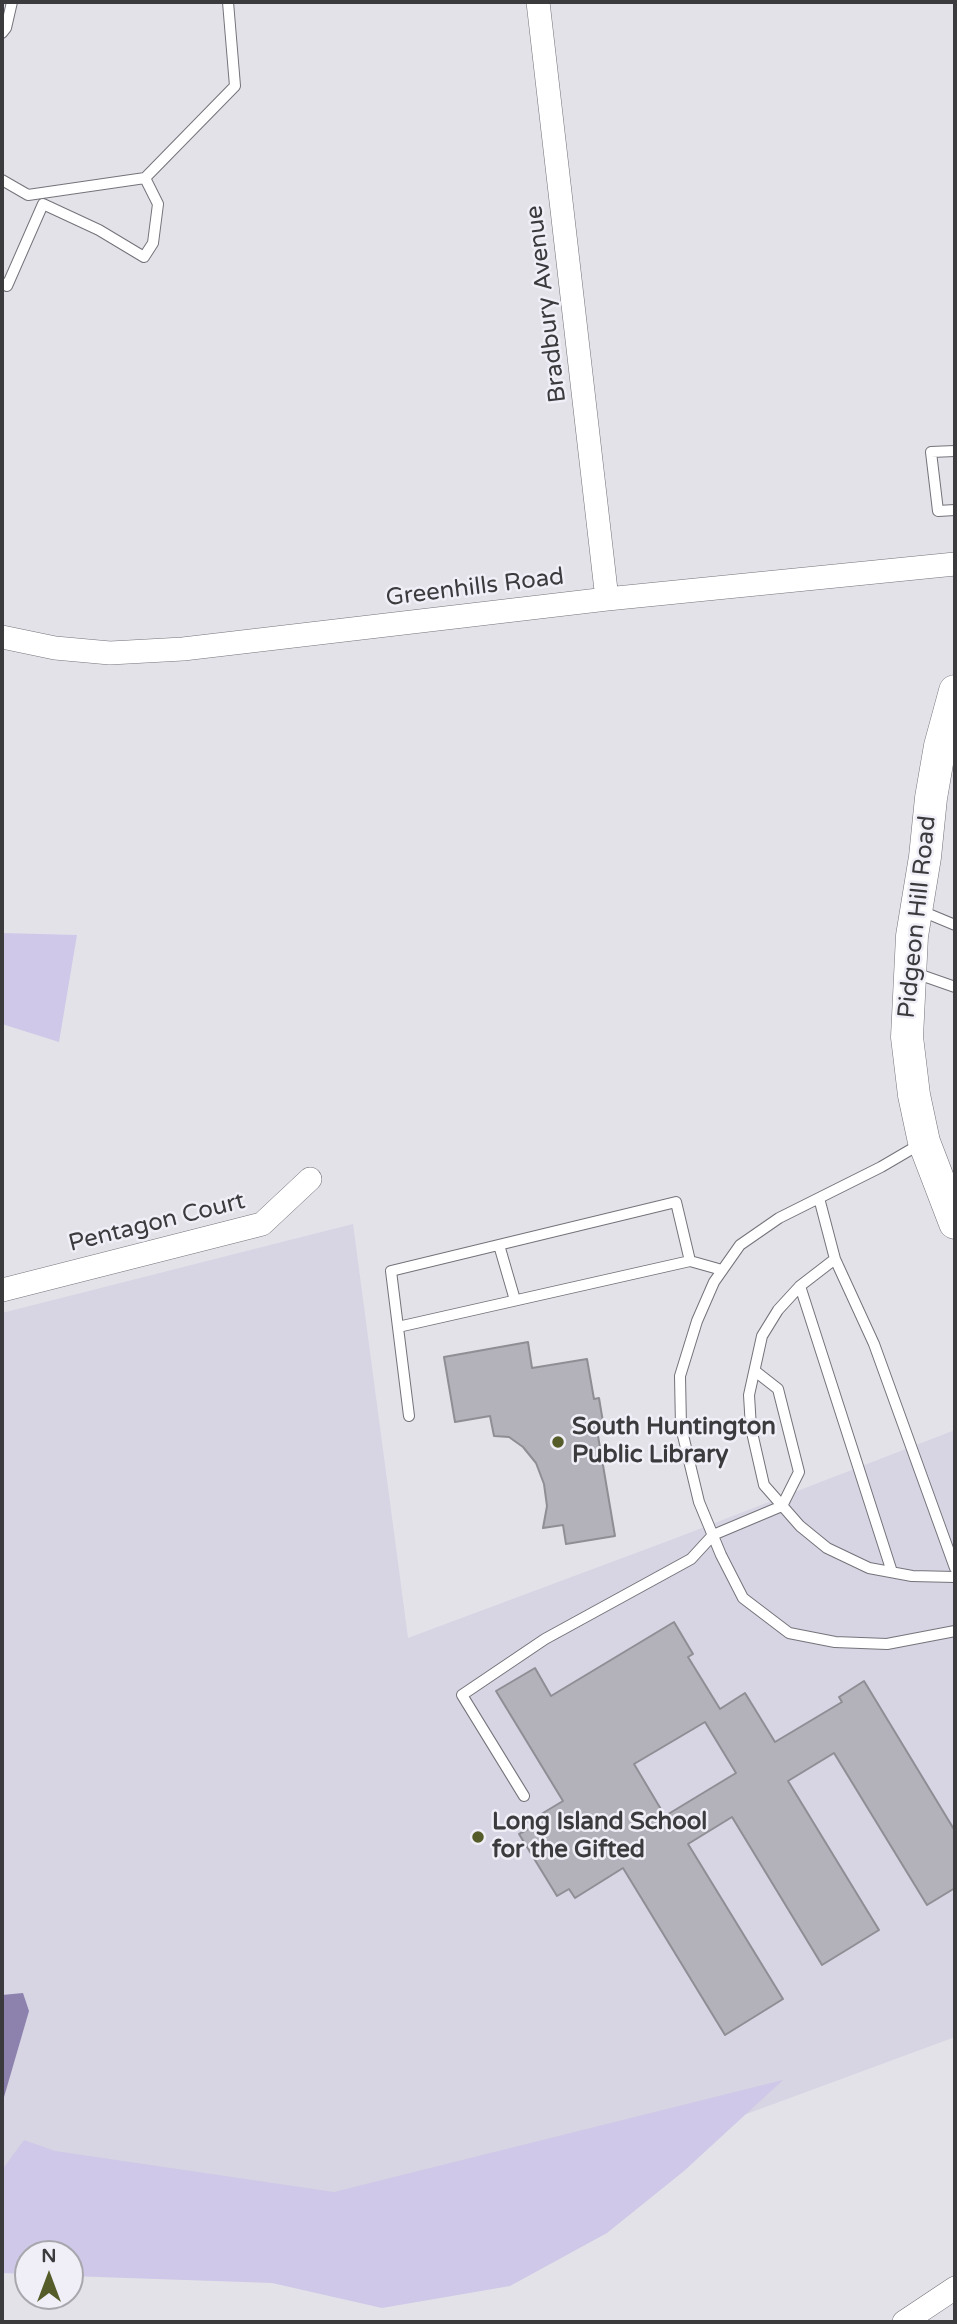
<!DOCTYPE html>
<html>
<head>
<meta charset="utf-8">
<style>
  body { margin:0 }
  #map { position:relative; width:957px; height:2324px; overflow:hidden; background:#e3e2e9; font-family:"Varela Round",sans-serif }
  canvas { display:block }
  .frame { position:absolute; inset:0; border:4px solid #3b3a3d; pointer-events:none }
  .north { position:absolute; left:14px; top:2240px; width:70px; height:70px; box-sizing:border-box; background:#f0eff7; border:2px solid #a8a7ad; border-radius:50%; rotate:0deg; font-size:19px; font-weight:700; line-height:28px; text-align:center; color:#3b3a3d }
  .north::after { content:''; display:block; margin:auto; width:24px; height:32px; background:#555c2a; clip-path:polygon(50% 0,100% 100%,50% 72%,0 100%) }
</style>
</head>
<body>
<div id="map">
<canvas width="957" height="2324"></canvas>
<div class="frame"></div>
<div class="north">N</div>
</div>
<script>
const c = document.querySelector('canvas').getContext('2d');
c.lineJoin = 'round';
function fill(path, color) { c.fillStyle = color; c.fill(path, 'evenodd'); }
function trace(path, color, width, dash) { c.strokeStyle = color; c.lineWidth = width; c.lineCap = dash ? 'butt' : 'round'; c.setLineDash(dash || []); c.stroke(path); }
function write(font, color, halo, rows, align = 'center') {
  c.font = font + ' "Varela Round",sans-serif'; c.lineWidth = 5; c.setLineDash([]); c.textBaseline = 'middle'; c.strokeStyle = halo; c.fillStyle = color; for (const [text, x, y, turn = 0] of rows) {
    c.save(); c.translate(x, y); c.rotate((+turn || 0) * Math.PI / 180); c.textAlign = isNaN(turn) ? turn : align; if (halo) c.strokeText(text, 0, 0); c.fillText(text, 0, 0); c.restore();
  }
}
const built = new Path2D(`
  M353,1224L408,1638L676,1538L955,1430V2037L397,2243L2,2176V1313Z`);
const green = new Path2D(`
  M2,933L77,935L59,1042L2,1024Z
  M783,2080L684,2171L607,2233L510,2286L382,2308L272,2283L70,2276V2254H28V2274L2,2273V2170L24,2140L55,2151L334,2192Z`);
const water = new Path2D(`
  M23,1993L29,2011L2,2104V1995Z`);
const building = new Path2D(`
  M528,1342L532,1368L587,1359L594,1399L599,1398L603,1422L596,1424L615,1536L566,1544L563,1525L543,1528L547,1506L544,1484L536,1463L523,1447L509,1437L494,1436L490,1416L455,1422L444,1357Z
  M674,1622L693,1654L688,1657L720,1709L745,1693L775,1742L842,1702L839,1697L864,1681L955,1831V1888L927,1905L834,1753L788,1781L879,1930L822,1965L732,1817L688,1844L783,1999L725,2035L623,1868L575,1898L569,1889L557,1896L519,1834L532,1827L528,1822L563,1801L496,1691L535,1668L551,1696ZM705,1722L736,1773L665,1816L634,1764Z`);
const lane = new Path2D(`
  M2,33L6,28L12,2
  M2,180L28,195L145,178L235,86L228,2
  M2,283L7,286L43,204L99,230L144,257L153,243L158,204L145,178
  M955,451L931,452L938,511L955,510
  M919,910L955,925
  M915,973L955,987
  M922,1143L881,1167L779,1218L740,1245L714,1282L697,1321L680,1376L681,1427L699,1502L721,1555L743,1598L789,1633L835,1642L887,1644L955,1631
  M819,1198L835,1259L874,1344L955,1568
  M499,1245L515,1300
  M835,1259L800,1286L778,1310L762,1336L749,1395L751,1428L764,1485L800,1526L827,1548L869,1568L912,1576L955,1577
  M800,1286L892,1572
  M398,1327L690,1261
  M409,1416L391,1271L676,1202L690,1261L722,1270
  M524,1796L462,1695L545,1639L691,1559L713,1535L782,1506L799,1472L778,1389L755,1371`);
const street = new Path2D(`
  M538,2L607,599
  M2,637L55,648L110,653L183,649L607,599L955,564
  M2,1290L262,1224L310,1179
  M904,2322L955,2288`);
const secondary = new Path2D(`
  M955,691L940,746L931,798L925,857L912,936L907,1037L914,1095L924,1142L955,1223`);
const markers = [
  [558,1442,7,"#555c2a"],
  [478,1837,7,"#555c2a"]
];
const streetNames = [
  ["Bradbury Avenue",547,304,-97],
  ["Greenhills Road",475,588,-7],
  ["Pidgeon Hill Road",918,917,-84],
  ["Pentagon Court",157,1223,-14]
];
const poiNames = [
  ["South Huntington",572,1428],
  ["Public Library",572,1456],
  ["Long Island School",492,1823],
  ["for the Gifted",492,1851]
];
fill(built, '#d7d4e3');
fill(green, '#cfc8e8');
fill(water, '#8d82ae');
fill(building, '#b3b1b9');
trace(building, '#8f8e95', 2);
trace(lane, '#75737a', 12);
trace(street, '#75737a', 24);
trace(secondary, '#75737a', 33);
trace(lane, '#fff', 10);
trace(street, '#fff', 23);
trace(secondary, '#fff', 32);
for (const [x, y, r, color] of markers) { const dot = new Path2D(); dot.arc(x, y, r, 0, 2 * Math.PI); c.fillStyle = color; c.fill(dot); trace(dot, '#f0eff7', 2.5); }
write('24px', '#3b3a3d', '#f0eff7', streetNames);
write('bold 24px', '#3b3a3d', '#f0eff7', poiNames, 'left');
</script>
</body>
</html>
